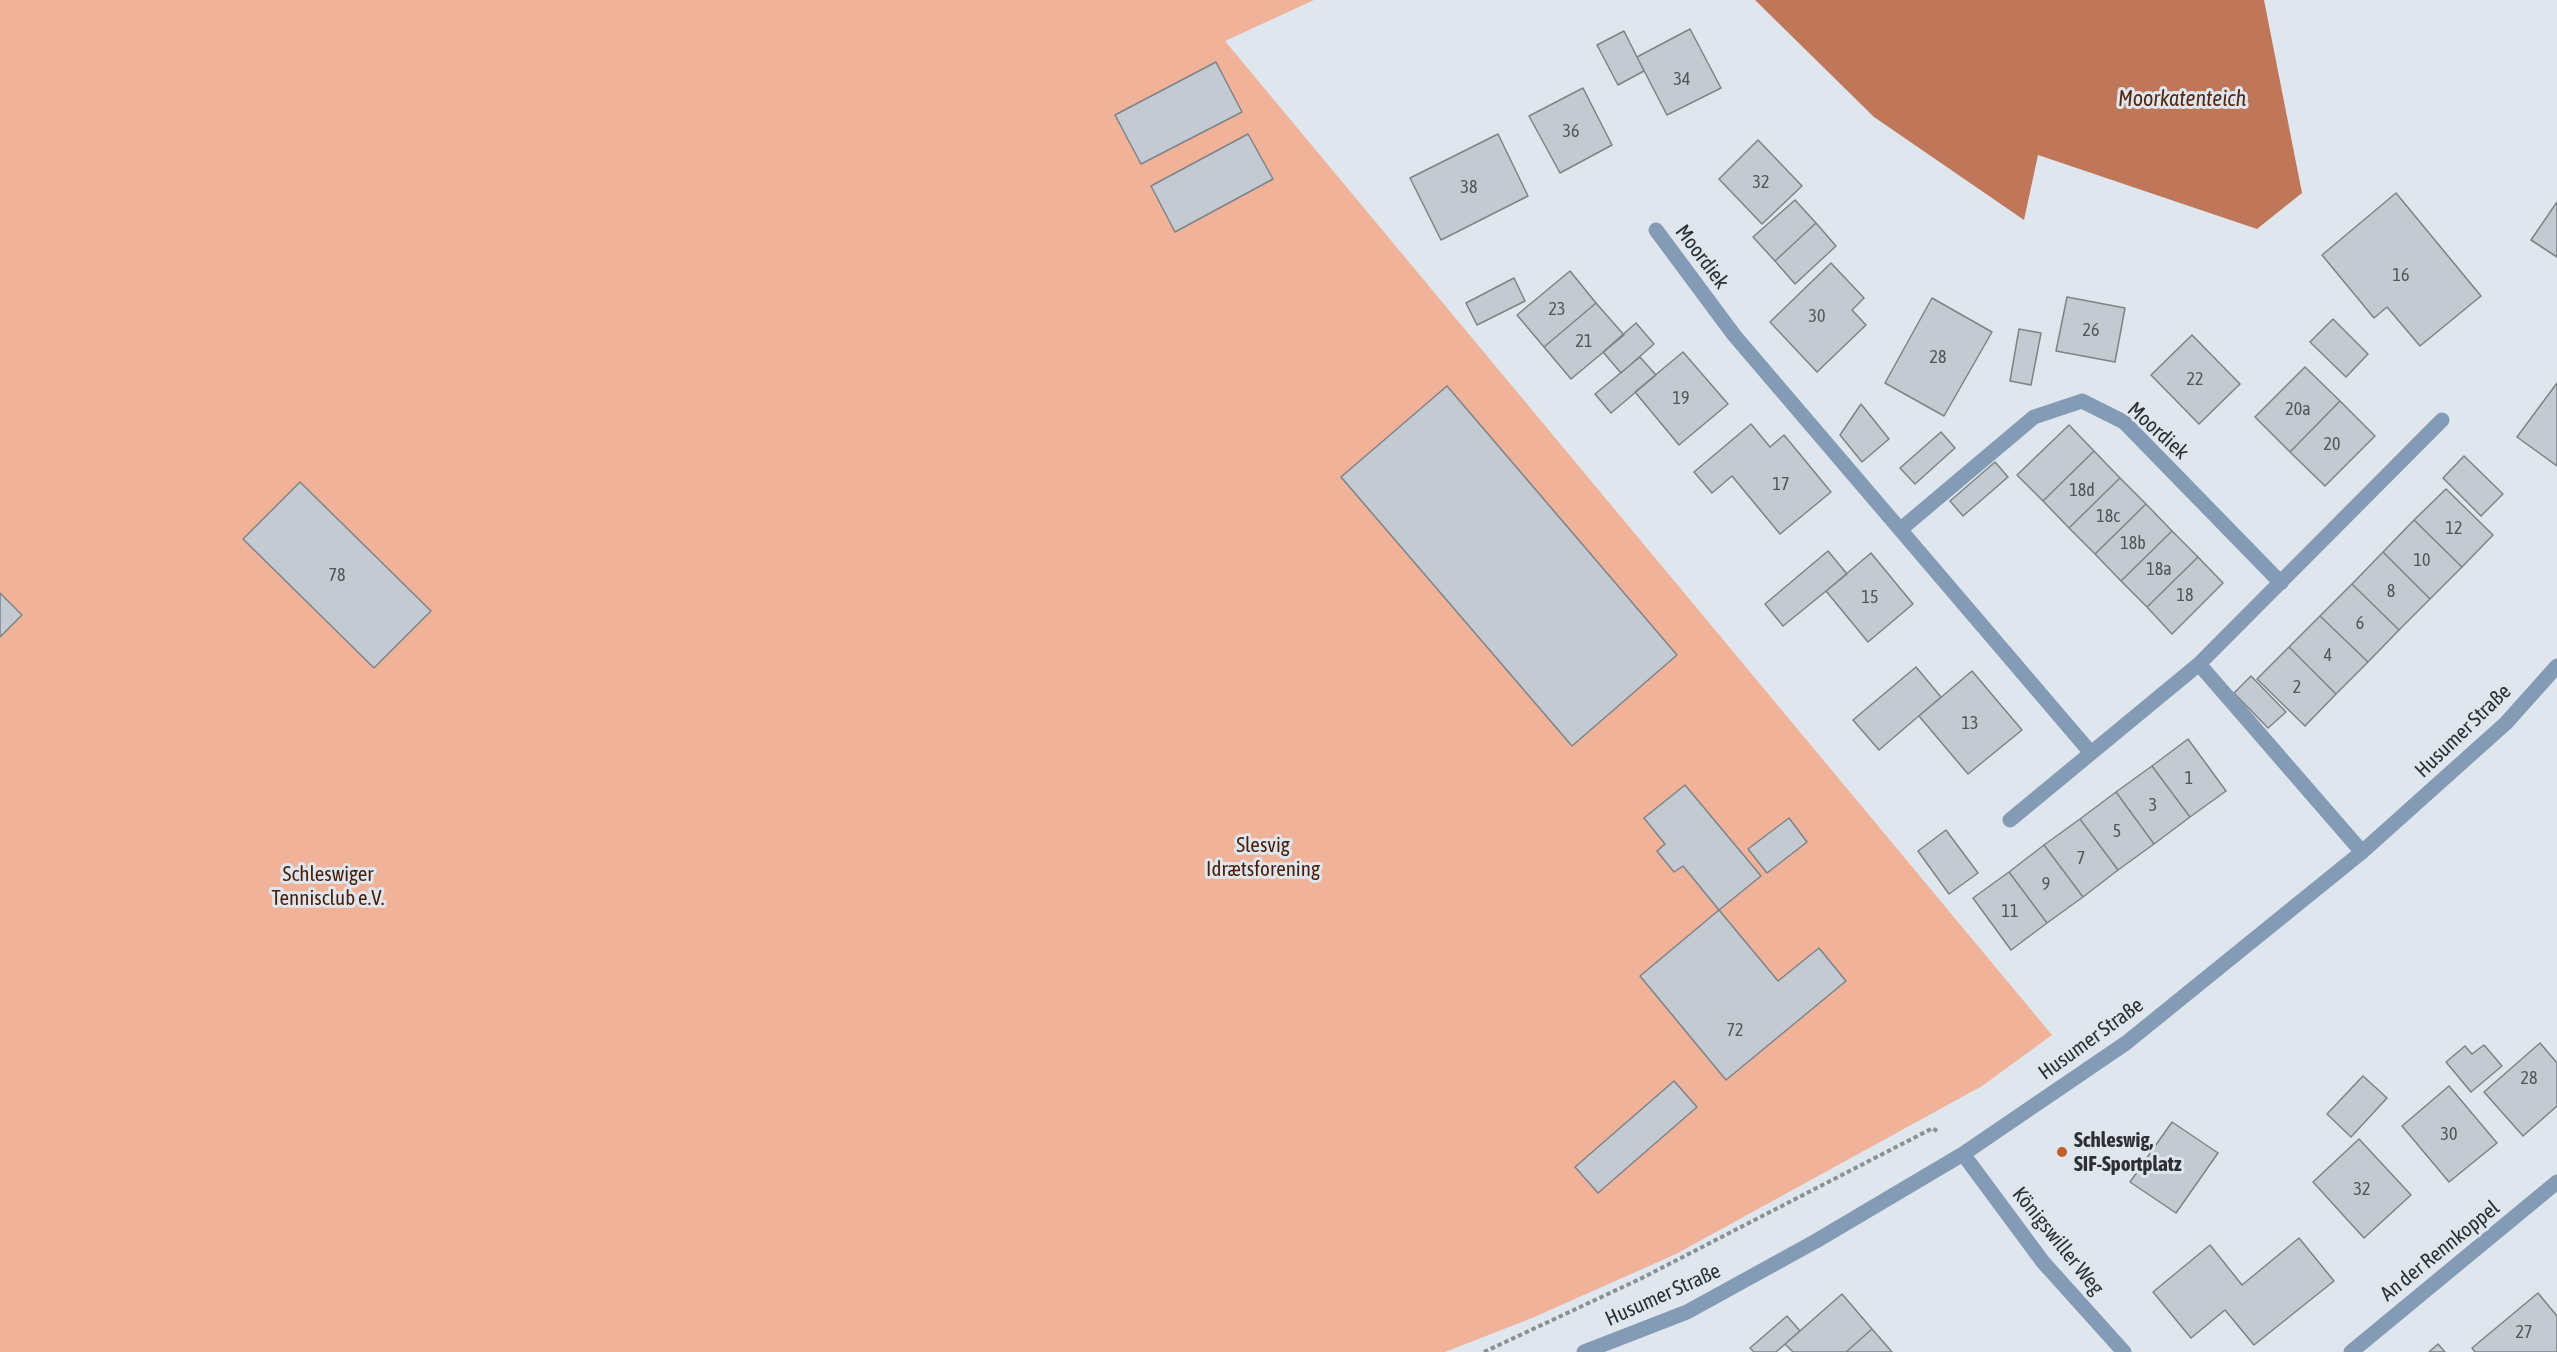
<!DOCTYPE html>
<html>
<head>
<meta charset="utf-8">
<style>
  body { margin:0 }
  canvas { display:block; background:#dfe6ee }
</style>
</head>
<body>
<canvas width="2557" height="1352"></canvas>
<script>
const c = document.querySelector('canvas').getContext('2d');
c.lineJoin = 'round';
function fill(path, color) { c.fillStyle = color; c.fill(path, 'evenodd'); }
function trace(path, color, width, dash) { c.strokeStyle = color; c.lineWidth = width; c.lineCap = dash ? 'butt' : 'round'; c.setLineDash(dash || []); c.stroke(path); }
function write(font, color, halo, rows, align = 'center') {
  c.font = font + ' "Asap Condensed",sans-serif'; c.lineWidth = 6; c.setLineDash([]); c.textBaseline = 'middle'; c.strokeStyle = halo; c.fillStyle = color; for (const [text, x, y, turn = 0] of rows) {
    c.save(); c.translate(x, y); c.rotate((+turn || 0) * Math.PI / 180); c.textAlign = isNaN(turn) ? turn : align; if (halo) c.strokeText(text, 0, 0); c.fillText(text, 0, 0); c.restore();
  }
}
const green = new Path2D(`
  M0,0H1314L1225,41L2052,1035L1982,1086L1676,1254L1532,1318L1445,1352H0Z`);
const water = new Path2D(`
  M1755,0H2264L2302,193L2257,229L2038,155L2024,220L1874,117Z`);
const building = new Path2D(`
  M1690,29L1721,88L1667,115L1637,57Z
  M1624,31L1644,71L1618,85L1597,45Z
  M1216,62L1242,112L1141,164L1115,115Z
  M1583,88L1612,145L1560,173L1529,116Z
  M1248,134L1273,179L1175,232L1151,186Z
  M1498,134L1528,196L1441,240L1410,178Z
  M1758,140L1802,186L1762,224L1719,179Z
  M2396,193L2481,296L2420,346L2387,307L2374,318L2322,255Z
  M1795,200L1816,223L1775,261L1753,237Z
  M2557,202V257L2531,240Z
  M1816,223L1836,246L1795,284L1775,261Z
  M1831,263L1864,298L1852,310L1866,325L1817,372L1770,322Z
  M1570,271L1596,303L1544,347L1517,315Z
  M1514,278L1525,301L1477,325L1466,303Z
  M2067,297L2125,308L2115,362L2056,351Z
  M1932,298L1992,332L1944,416L1885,383Z
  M1596,303L1624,335L1571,379L1544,347Z
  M2333,319L2368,354L2346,377L2310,342Z
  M1636,323L1654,344L1621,373L1603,352Z
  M2019,329L2041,333L2031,385L2010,381Z
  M2192,335L2240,384L2199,424L2151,375Z
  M1683,352L1728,404L1679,445L1635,392Z
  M1640,357L1656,375L1611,413L1595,394Z
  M2305,367L2340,401L2290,452L2255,417Z
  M2557,383V466L2517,437Z
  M1447,386L1677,655L1572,746L1341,477Z
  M2340,401L2375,436L2325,486L2290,452Z
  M1861,404L1889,439L1862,462L1840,435Z
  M1751,424L1770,447L1784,435L1831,492L1780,534L1732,476L1712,493L1694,472Z
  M2069,425L2094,451L2043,501L2017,475Z
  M1941,432L1955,448L1915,484L1900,468Z
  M2094,451L2120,478L2069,528L2043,501Z
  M2464,456L2503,494L2481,516L2443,478Z
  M1995,462L2008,477L1963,516L1950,501Z
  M2120,478L2146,504L2095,554L2069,528Z
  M300,482L431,611L374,668L243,539Z
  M2446,489L2493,535L2462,567L2414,520Z
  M2146,504L2172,531L2121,581L2095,554Z
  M2414,520L2462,567L2430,599L2383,552Z
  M2172,531L2198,557L2147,607L2121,581Z
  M1828,551L1847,574L1783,626L1765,604Z
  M2383,552L2430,599L2399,630L2352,584Z
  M1871,553L1913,604L1868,642L1826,591Z
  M2198,557L2223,583L2172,634L2147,607Z
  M2352,584L2399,630L2368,662L2320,616Z
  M0,593L22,615L0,637Z
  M2320,616L2368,662L2336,694L2289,647Z
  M2289,647L2336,694L2305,726L2257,679Z
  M1916,667L1941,697L1879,750L1853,720Z
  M1972,671L2022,730L1968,774L1919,716Z
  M2251,676L2286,712L2268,728L2234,693Z
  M2188,739L2226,791L2190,817L2152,766Z
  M2152,766L2190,817L2154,844L2116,792Z
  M1685,785L1761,876L1719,910L1683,866L1674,872L1657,851L1665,844L1644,818Z
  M2116,792L2154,844L2118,870L2080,819Z
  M1789,818L1807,842L1767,873L1748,849Z
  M2080,819L2118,870L2083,897L2044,845Z
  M1946,830L1978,873L1949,894L1918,851Z
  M2044,845L2083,897L2047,923L2009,872Z
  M2009,872L2047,923L2011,950L1973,898Z
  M1719,910L1778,981L1819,948L1846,981L1726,1080L1640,976Z
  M2540,1043L2557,1063V1106L2523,1136L2484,1092Z
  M2484,1045L2502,1066L2471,1092L2446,1062L2465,1046L2472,1054Z
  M2363,1076L2387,1098L2351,1137L2327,1114Z
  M1674,1081L1697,1107L1598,1193L1575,1167Z
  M2449,1086L2497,1143L2449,1182L2402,1126Z
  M2172,1122L2218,1153L2176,1213L2130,1182Z
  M2359,1139L2411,1195L2364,1238L2313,1182Z
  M2299,1238L2334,1281L2254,1345L2225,1310L2191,1338L2153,1292L2210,1245L2242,1285Z
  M2538,1293L2557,1316V1352H2475L2472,1348Z
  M1842,1294L1872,1329L1846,1352H1793L1785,1344Z
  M1787,1316L1800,1331L1776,1352H1754L1750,1348Z
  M1872,1329L1892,1352H1846Z
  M2438,1344L2445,1352H2429Z`);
const path = new Path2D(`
  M1484,1352L1642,1278L1933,1128L1939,1133`);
const minor = new Path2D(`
  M1656,230L1734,335L2091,753
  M1901,529L2034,417L2082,401L2124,422L2281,583
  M2199,664L2362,852
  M2010,820L2199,664L2442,420
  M1963,1154L2043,1262L2124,1352
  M1584,1352L1687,1312L1816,1241L1963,1154L2126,1043L2362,852L2506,723L2557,666
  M2351,1352L2557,1182`);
const markers = [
  [2062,1152,6,"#c35d2e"]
];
const numberNames = [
  ["34",1682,79],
  ["36",1571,131],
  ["32",1761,182],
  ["38",1469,187],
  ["16",2401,275],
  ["23",1557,309],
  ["30",1817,316],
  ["26",2091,330],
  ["21",1584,341],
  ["28",1938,357],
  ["22",2195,379],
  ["19",1681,398],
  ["20a",2298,409],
  ["20",2332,444],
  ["17",1781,484],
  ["18d",2082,490],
  ["18c",2108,516],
  ["12",2454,528],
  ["18b",2133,543],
  ["10",2422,560],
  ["18a",2159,569],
  ["78",337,575],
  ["8",2391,591],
  ["18",2185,595],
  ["15",1870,597],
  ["6",2360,623],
  ["4",2328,655],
  ["2",2297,687],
  ["13",1970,723],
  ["1",2189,778],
  ["3",2153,805],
  ["5",2117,831],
  ["7",2081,858],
  ["9",2046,884],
  ["11",2010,911],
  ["72",1735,1030],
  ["28",2529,1078],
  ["30",2449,1134],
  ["32",2362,1189],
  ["27",2524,1332]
];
const streetNames = [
  ["Moordiek",1702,257,53],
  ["Moordiek",2158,431,42],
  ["Husumer Straße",2463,731,-44],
  ["Husumer Straße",2091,1039,-36],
  ["Königswiller Weg",2058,1241,51],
  ["An der Rennkoppel",2440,1251,-39],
  ["Husumer Straße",1663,1295,-24]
];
const parkNames = [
  ["Slesvig",1263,845],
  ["Idrætsforening",1263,869],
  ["Schleswiger",328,874],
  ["Tennisclub e.V.",328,898]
];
const poiNames = [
  ["Schleswig,",2074,1140],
  ["SIF-Sportplatz",2074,1164]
];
const waterNames = [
  ["Moorkatenteich",2182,99]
];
fill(green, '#f0b299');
fill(water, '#c07658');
fill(building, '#c3cad1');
trace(building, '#7d8389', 1.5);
trace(path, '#8b9096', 4, [4.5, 3]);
trace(minor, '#849bb5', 15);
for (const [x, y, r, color] of markers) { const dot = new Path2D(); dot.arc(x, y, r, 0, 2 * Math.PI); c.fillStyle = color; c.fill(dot); trace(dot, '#dfe6ee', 2); }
write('18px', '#52565a', null, numberNames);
write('21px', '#2d3033', '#dfe6ee', streetNames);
write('21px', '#4c1d06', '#dfe6ee', parkNames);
write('bold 21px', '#2d3033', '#dfe6ee', poiNames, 'left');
write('italic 22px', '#562610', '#dfe6ee', waterNames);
</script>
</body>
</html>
